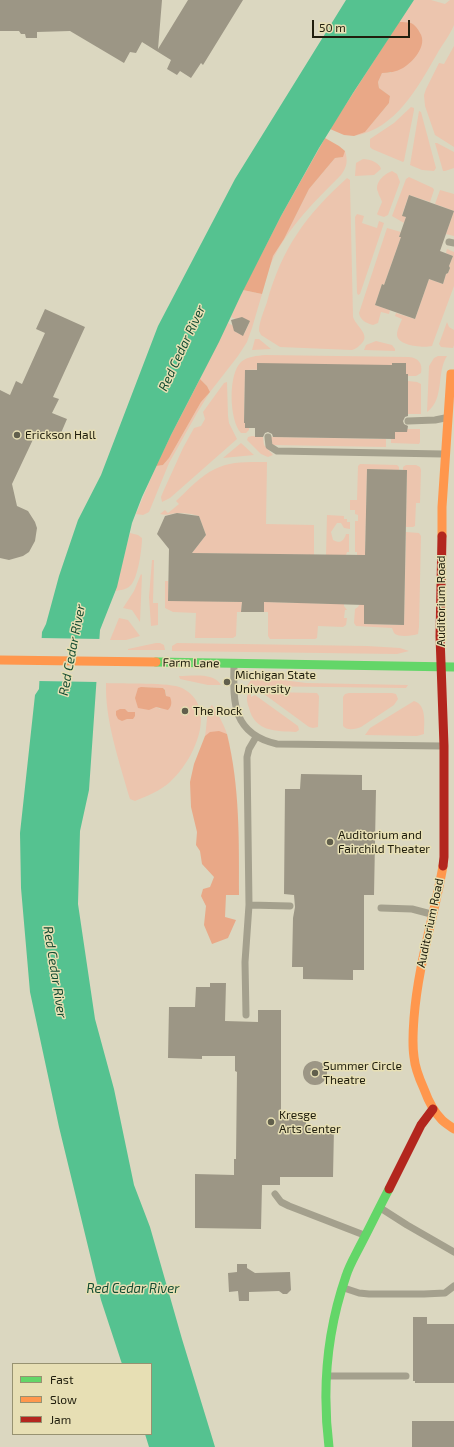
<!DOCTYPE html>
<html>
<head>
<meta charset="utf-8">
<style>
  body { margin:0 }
  #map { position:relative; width:454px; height:1447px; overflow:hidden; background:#dbd7c0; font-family:"Exo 2",sans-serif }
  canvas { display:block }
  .legend { position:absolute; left:12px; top:1363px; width:140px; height:72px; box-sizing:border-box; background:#e7dfb4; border:1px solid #979271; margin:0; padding:5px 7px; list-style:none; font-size:12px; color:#201e0d }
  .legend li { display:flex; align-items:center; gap:8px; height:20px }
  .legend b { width:20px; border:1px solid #979271 }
  .scale { position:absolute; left:312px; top:20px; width:98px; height:18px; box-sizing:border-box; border:2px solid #201e0d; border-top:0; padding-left:5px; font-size:12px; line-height:14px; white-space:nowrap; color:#201e0d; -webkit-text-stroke:3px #e7dfb4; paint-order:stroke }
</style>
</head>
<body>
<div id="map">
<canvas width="454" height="1447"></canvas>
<ul class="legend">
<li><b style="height:5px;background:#63d668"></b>Fast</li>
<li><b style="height:5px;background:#ff974d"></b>Slow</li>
<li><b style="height:5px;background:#b3261e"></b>Jam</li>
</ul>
<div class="scale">50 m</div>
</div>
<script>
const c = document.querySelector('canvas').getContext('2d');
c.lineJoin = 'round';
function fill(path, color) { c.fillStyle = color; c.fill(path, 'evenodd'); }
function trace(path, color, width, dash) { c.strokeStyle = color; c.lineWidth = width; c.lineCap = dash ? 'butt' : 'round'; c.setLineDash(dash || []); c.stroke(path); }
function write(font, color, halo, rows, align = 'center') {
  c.font = font + ' "Exo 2",sans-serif'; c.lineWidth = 3; c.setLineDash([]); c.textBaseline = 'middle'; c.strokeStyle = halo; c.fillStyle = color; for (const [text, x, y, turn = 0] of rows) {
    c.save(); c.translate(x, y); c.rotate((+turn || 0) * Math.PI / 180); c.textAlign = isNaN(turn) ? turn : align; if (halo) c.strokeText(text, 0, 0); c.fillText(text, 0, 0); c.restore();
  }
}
const green = new Path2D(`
  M414,0H431L445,4L450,0H454C454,7 454,18 454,25C450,35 442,45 437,54C418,87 396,129 354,136L365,132L389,103L390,96L379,88L378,82L382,73H391L411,23L399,22Z
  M454,46V147L435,135L425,106L424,95L426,89L439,63L444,64Z
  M411,107L414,108V110L404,161L403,162L372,149L370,147V139L394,123Z
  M419,111L421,112L436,168L434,171L422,170L410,165Z
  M435,143H437L454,152V168L445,171H443Z
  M345,151C348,161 347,167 341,175C312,204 282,233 267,273L273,256L284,239L309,189L335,158L342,157Z
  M363,159C370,159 380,163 381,169L374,175L355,176L356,163Z
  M392,171L397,174L400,182L388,215L384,217L378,215L377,214L382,202C381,198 379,196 378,192C374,183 384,174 392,171Z
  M409,177L433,188L434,190L430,202L409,195L402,215L406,217L404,223L392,216L406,179Z
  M347,178L350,180V184L353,317C357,328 372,335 360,345C357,348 355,349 352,350L280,347L261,335L259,331C259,322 264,311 267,302C282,248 306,215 347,178Z
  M440,190L454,194V236L446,234L454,211L435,204Z
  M357,214L364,216L362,223L377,228L379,221L384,223L360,294L358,295L357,293L355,217Z
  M387,228L401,232L399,237H401L384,285L382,284L375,305L390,310L389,314L381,312L378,323L373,325C366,323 360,320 359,313Z
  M447,249L454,252V286L433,343L432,346C423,348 398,346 397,335C397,330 400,324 402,319L395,316L396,313L415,319L429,279L443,284L446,274L448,273L450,268L449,266L453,256L446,253Z
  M243,290L262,294L252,328L247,342L238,356L210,392L197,413L169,463L149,512L143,515L136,514L156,466L163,465L169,458L201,402L210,392L207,386L200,379ZM231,317L237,320H248L249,324L244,334H240L234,331V326L228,323Z
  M447,322L449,327L454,330V345L453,348L441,347L439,344Z
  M255,339H259L271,349L252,350Z
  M376,341L392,345L395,349V351L364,350L366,345Z
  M265,355L409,357C418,358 423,363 421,373L416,376H408V375L406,374V363H392V365L245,370L244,423H245V428H249V430L246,433H241C229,420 228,374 241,362C248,356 257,356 265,355Z
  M438,356H447C436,373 445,399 427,412L429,366L434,358Z
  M408,381L417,382L421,384V414H408Z
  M227,382L228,416L229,423L237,439L170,498L162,502L161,497L163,492L183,448L194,428L201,426L205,419L203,412L224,383Z
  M407,429H420V442L419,444L391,443V439H395V432H407Z
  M252,436L263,437L264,445L273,455L268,457L261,454L247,440L248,437Z
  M270,437L386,439V447L272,445Z
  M241,443L254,455L223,458Z
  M267,462L266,524L314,525V555L192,553L206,535L199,516C193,514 186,513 179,513C172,513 167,516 160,514L165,510L168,513L179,504L176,501C187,491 201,475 215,469C230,461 250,462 267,462Z
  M360,464L397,465L399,467V470L367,469L365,558L357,555V552H355V521H358V515L355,514V510H350V500H357L358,466Z
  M416,465L420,467L421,470L420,503H416L415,526L413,527H406L407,470H403V467L406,465Z
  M327,515L344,516V519H347V522H350V529L344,528L341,523H337L331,532L333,540C340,544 344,541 346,534H349V552H347L346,555H326Z
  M406,532L419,533L421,536L419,627L418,634C413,636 399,637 395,634C393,632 393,630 392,628L356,626L354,623L355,609L358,607L359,605L364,602V624L404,625Z
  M130,533L138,535L142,538C142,548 138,579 130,586C126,590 120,590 115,591Z
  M152,560H154L153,603H158V625L151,626L149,597Z
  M141,574L142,575L140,622L132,610L123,608L134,591Z
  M165,581H168V600L242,602L241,612H237L236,636L233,638H195L196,613L173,612L165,608Z
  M264,602L344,604V606L347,610H345L344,618H347L346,625L343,627L318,626L317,638L315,639H270L268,636V612H264Z
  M119,618L128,620L140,636L126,640H110Z
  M156,643H160L164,645L165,650H128V649Z
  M177,643L367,646L400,648L409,651L397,654L172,651V646Z
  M179,676C192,676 214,672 221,685H208L180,679Z
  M260,677L306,683L408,685L406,688L247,686L251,680Z
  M106,683C122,684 170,682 182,688C220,707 193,762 170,782C160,791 147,796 135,801L130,799L129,796C119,760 105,721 106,683ZM141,687L164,688C169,695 164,702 160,709L156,707Z
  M265,692L317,693L319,696L318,727L313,728L309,727L264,694Z
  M248,693H251V697L255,695L298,726L299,730L296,732C276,731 255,732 249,708C247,703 246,698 248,693Z
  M349,693H392L396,694L398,699L394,705L361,727C356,729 347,731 343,726V697L345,694Z
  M414,701C427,705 424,723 424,734L417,736L365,735L370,728Z
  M212,705C221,719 228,731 230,748L227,734C218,731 212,731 205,736C207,728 206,710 212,705Z`);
const forest = new Path2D(`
  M399,22C403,22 408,22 411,23C415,25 418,29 420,33C428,45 413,62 403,68C396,72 389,73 382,73L378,82L379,88L390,96L389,103L365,132L354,136L344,135L330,129Z
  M325,138L339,146L345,151L343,157L335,158L309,189L284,239L273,256L262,294L243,290L281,216Z
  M200,379L207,386L210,392L201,402L169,458L163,465L156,466L171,435Z
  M141,687L163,688L165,690L166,696L170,697C172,702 172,706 168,710L156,707L149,710L138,708L135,698L138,688Z
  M120,709H125L128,712H135V716L133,719H127L122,721L118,719L116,715V711Z
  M219,731L227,734C240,787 239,840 239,895H226L225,917L236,920L228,938L212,944L204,925L206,906L201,896L203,889L210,887L214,877L202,864L200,851L196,845L197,832L191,807L190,782L194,764L205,736L210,732Z`);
const water = new Path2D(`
  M346,0H414L353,93L319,148L281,216L241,295L219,342L171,435L142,497L132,523L117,587L100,630L89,790L80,831L78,904L95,1019L114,1089L134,1185L150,1227L182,1339L215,1447H149L145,1434H151V1364H122L101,1300L59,1127L30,992L21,888L20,833L35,695L39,689L42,632L46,624L59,576L78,520L101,475L158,326L235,179Z`);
const pier = new Path2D(`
  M40,638L101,639L98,682L38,681Z`);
const building = new Path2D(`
  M0,0H162L158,49L188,0H243L203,65L201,63L191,78L180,71L177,75L167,69L171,60L142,42L136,53L130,52L124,63L70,31L37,32V38H26L25,34H21L19,31H0Z
  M409,195L454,211L440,251L453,256L449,266L450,268L448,273L446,274L443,284L429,279L415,319L375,305L382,284L384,285L401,237H399L406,217L402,216Z
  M45,309L85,327L53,397L59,399L52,413L67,419L58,440L37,431L12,484L17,506L28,511L35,522L37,528L35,541L29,552L23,556L9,560L0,558V390L10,395L16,381L22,384L45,333L36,329Z
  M242,317L250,321L243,336L234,331L231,320Z
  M257,363L392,365V363H406V374H408V416L405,417L403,421L404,424L408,426L407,432H395V439L273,437L272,434L268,432L265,433L263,437H255V428H245V423H244L245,370H257Z
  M367,469L407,470L404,625L364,624V605L264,602V612H241L242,602L168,601L169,549L157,534L165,516L177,513L199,516L206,535L192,553L365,555Z
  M301,774L362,775V790H376L374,895H364V970H353V980L303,979V967H292L293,918L295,907L294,895L284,894L285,789H300Z
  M210,983H226L225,1021L258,1022V1010H281V1115L306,1116V1128H334L333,1177H280V1185H262L261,1229L195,1228V1174L234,1175V1159H236L237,1072L235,1071V1056H202V1059L168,1058L169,1007H195L196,987H210Z
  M303 1073a12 12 0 1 1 24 0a12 12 0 1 1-24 0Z
  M237,1264H247V1268L255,1273L290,1272L291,1290L287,1294H283L279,1291L249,1292V1301H239L238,1291L229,1292L228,1273L237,1272Z
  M413,1317H427V1324H454V1383H415V1381H413Z
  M412,1421H454V1447H412Z`);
const lane = new Path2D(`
  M449,242L454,243
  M408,421L435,420L445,418
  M268,437L269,446L277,451L443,454
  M234,666C233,704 233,734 277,744L442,746
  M249,905L290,906
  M381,908L412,909L431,914
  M246,1015L245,962L249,905L247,757L249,749L256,737
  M275,1194L281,1202L289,1206L364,1235
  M382,1209L407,1225L454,1252
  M344,1288L359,1293L369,1294H424L445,1293L454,1286
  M327,1376H406`);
const fast = new Path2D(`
  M156,662L454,667
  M329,1447C322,1390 327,1331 346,1276C349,1266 355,1256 360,1246C370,1227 379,1208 389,1189`);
const slow = new Path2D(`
  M442,536V507L451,374H454
  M0,660L156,662
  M443,866C434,917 418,965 414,1018C413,1031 412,1044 414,1057C415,1068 419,1078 424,1089C428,1100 433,1111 442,1120C445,1123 450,1126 454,1129`);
const jam = new Path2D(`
  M442,536L440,636L444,746V857L443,866
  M389,1189L421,1125L433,1109`);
const markers = [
  [17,435,4,"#615f4c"],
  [227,682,4,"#615f4c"],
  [185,711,4,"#615f4c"],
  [330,842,4,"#615f4c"],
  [315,1073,4,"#615f4c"],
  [271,1122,4,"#615f4c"]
];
const poiNames = [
  ["Erickson Hall",25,435],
  ["Michigan State",235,675],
  ["University",235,689],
  ["The Rock",193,711],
  ["Auditorium and",338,835],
  ["Fairchild Theater",338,849],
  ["Summer Circle",323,1066],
  ["Theatre",323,1080],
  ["Kresge",279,1115],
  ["Arts Center",279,1129]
];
const streetNames = [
  ["Auditorium Road",441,601,-90],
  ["Farm Lane",191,663,1],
  ["Auditorium Road",430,923,-78]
];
const waterNames = [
  ["Red Cedar River",182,348,-65],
  ["Red Cedar River",72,650,-79],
  ["Red Cedar River",55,972,81],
  ["Red Cedar River",133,1289]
];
fill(green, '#ecc5ae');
fill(forest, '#e9a887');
fill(water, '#55c290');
fill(pier, '#dbd7c0');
fill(building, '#9c9685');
trace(lane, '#a4a08d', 7);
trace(fast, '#63d668', 9);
trace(slow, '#ff974d', 9);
trace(jam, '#b3261e', 9);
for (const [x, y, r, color] of markers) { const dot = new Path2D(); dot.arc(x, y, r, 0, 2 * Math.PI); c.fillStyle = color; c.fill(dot); trace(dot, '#e7dfb4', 1.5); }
write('12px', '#201e0d', '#e7dfb4', poiNames, 'left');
write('12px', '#201e0d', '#e7dfb4', streetNames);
write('italic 13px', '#124b31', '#e7dfb4', waterNames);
</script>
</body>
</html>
